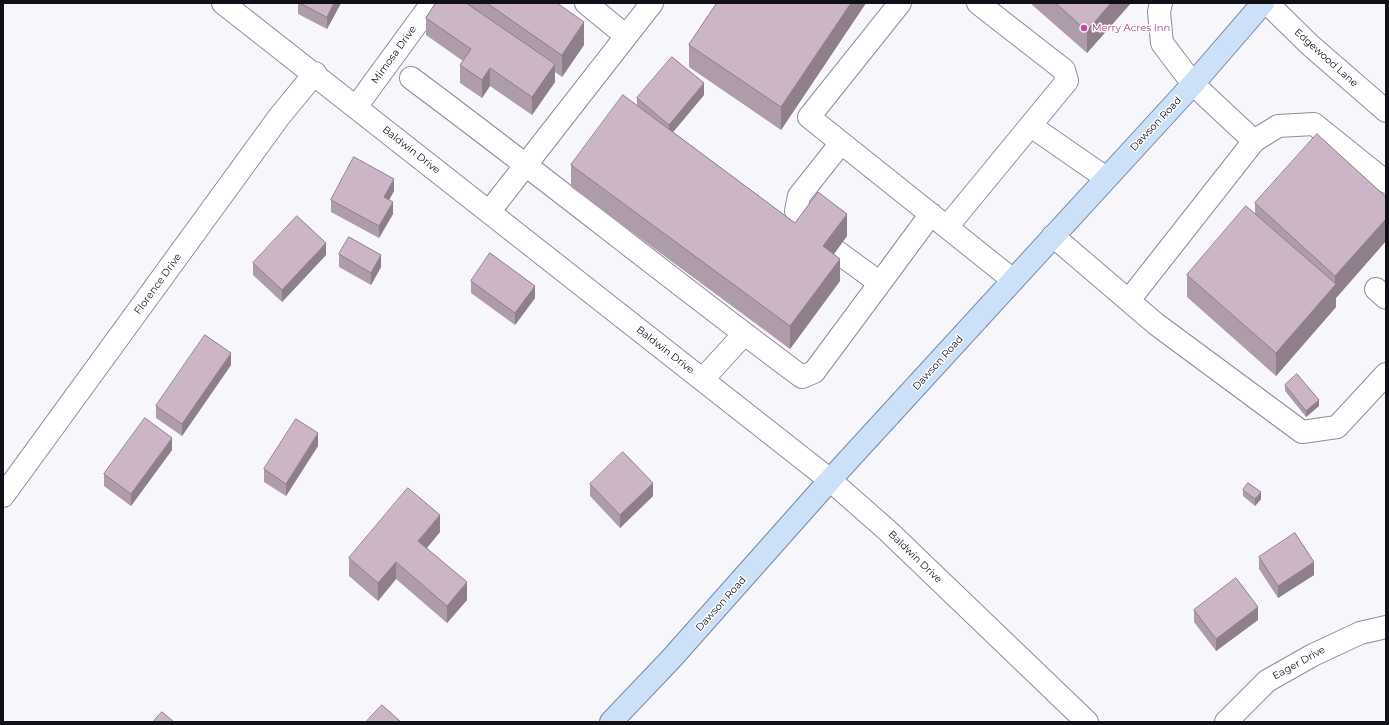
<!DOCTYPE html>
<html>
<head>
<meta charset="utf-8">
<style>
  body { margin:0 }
  #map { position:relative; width:1389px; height:725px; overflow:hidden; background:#f7f6fb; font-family:Montserrat,sans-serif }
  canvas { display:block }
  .frame { position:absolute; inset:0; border:4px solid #110f18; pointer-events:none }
</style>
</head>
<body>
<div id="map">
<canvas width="1389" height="725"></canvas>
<div class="frame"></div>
</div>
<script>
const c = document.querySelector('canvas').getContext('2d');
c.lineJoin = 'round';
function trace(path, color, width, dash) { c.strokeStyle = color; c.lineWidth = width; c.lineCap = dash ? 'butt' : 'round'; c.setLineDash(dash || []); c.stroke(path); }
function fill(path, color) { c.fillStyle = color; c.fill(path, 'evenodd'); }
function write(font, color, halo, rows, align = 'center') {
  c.font = font + ' Montserrat,sans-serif'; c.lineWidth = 3; c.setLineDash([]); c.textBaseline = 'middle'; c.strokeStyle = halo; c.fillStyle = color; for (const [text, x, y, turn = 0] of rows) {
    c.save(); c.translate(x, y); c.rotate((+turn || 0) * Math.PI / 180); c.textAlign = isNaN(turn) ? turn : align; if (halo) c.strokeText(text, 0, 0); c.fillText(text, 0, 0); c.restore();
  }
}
const minor = new Path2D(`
  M223,3L830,480L888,531L1087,722
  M586,3L626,36
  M900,3L809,117L1013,280
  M1161,3L1159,12L1162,43L1193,84L1254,141L1278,126L1314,124L1386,182
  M1267,3L1310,45L1386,111
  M411,78C543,176 670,279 802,377L814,372L880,283
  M356,107L432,3
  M1031,126L1106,178
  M489,212L652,3
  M947,227L1067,81L1064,70L978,3
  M806,230L796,211L799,196L841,143
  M1053,236L1156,324L1302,432L1337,427L1386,374
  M836,251L880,283L931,214
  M1376,289L1386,298
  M1129,300L1254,141
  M703,379L744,334
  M3,496L279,117L315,73
  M1226,722L1267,681L1313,655L1360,633L1386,627`);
const major = new Path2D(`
  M611,722L671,659L830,480L1193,84L1263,3`);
const wall = new Path2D(`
  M298,3H341L327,29L298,14Z
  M436,3H557L584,45L562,77L555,72V82L532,115L490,86L482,98L460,83V65L463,61L426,35V18Z
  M717,3H866L781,130L689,67V45Z
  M1030,3H1131L1087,53Z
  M704,95L673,132L795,223L847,236L834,254L840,281L790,349L571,187V165L637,106V98Z
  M394,191L389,200L393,214L379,238L331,212V200Z
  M1386,197V241L1336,298V307L1276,376L1187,297V275L1255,213V203Z
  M339,254L381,267L371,285L339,267Z
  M326,255L282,302L253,275V263Z
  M471,281L535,298L515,325L471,293Z
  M231,365L182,436L156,418V406Z
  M1285,385L1319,406L1306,417L1285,391Z
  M318,446L286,496L264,482V469Z
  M172,450L131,506L104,486V474Z
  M590,484L653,496L620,528L590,496Z
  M1243,490L1261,499L1255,506L1243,496Z
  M440,532L427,548L467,600L447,623L396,579L378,601L349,576V558Z
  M1259,557L1314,575L1278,598L1259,569Z
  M1194,610L1258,620L1216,651L1194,622Z`);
const shadedWall = new Path2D(`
  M334,3H341L327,29V17Z
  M851,3H866L781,130V107Z
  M1111,3H1131L1087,53V31Z
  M584,22V45L562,77V55Z
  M555,64V82L532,115V97Z
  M490,68V86L482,98V80Z
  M704,83V95L669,137V125Z
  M394,179V191L384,209V197Z
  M393,202V214L379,238V226Z
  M847,214V236L823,269V246Z
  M1386,219V241L1336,298V307L1276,376V353L1335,285V276Z
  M326,243V255L282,302V290Z
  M381,255V267L371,285V273Z
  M840,259V281L790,349V326Z
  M535,286V298L515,325V313Z
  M231,353V365L182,436V424Z
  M1319,400V406L1306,417V411Z
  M318,433V446L286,496V484Z
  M172,438V450L131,506V494Z
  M653,483V496L620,528V515Z
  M1261,492V499L1255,506V499Z
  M440,515V532L418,558V541Z
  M396,562V579L378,601V583Z
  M1314,562V575L1278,598V586Z
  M467,582V600L447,623V606Z
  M1258,607V620L1216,651V639Z`);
const building = new Path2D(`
  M300,3H334L327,17Z
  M436,3H466L555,64L532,97L490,68L482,80L460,65L471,49L426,18Z
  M487,3H557L584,22L562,55Z
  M717,3H851L781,107L689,45Z
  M1056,3H1111L1087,31Z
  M672,57L704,83L669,125L637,98Z
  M623,95L795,223L818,192L847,214L823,246L840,259L790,326L571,165Z
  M1317,134L1386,197V219L1335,276L1255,203Z
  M354,157L394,179L384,197L393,202L379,226L331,200Z
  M1246,206L1336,284L1276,353L1187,275Z
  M297,216L326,243L282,290L253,263Z
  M349,237L381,255L371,273L339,254Z
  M490,253L535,286L515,313L471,281Z
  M205,335L231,353L182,424L156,406Z
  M1297,374L1319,400L1306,411L1285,385Z
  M145,418L172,438L131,494L104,474Z
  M296,419L318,433L286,484L264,469Z
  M623,452L653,483L620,515L590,484Z
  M1248,483L1261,492L1255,499L1243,490Z
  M408,488L440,515L418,541L467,582L447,606L396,562L378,583L349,558Z
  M1295,533L1314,562L1278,586L1259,557Z
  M1236,578L1258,607L1216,639L1194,610Z
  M382,705L401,722H366Z
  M162,712L174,722H153Z`);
const markers = [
  [1084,28,4,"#d1479c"]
];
const hotelNames = [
  ["Merry Acres Inn",1092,28]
];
const streetNames = [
  ["Mimosa Drive",394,55,-54],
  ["Edgewood Lane",1326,58,42],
  ["Dawson Road",1156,124,-47],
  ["Baldwin Drive",411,150,38],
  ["Florence Drive",158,284,-54],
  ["Baldwin Drive",665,350,38],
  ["Dawson Road",938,363,-48],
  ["Baldwin Drive",915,557,44],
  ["Dawson Road",721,604,-48],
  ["Eager Drive",1299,663,-29]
];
trace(minor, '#8f8ba2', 24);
trace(major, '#7489a6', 24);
trace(minor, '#fff', 22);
trace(major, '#cce0f7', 22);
fill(wall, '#af9caa');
fill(shadedWall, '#8e7f8b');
fill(building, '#cbb5c6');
trace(building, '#8e7f8b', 1);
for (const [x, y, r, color] of markers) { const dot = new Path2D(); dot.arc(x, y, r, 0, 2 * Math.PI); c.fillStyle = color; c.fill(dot); trace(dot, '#fff', 1.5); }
write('10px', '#b23c85', '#fff', hotelNames, 'left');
write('10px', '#110f18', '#fff', streetNames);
</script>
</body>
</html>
